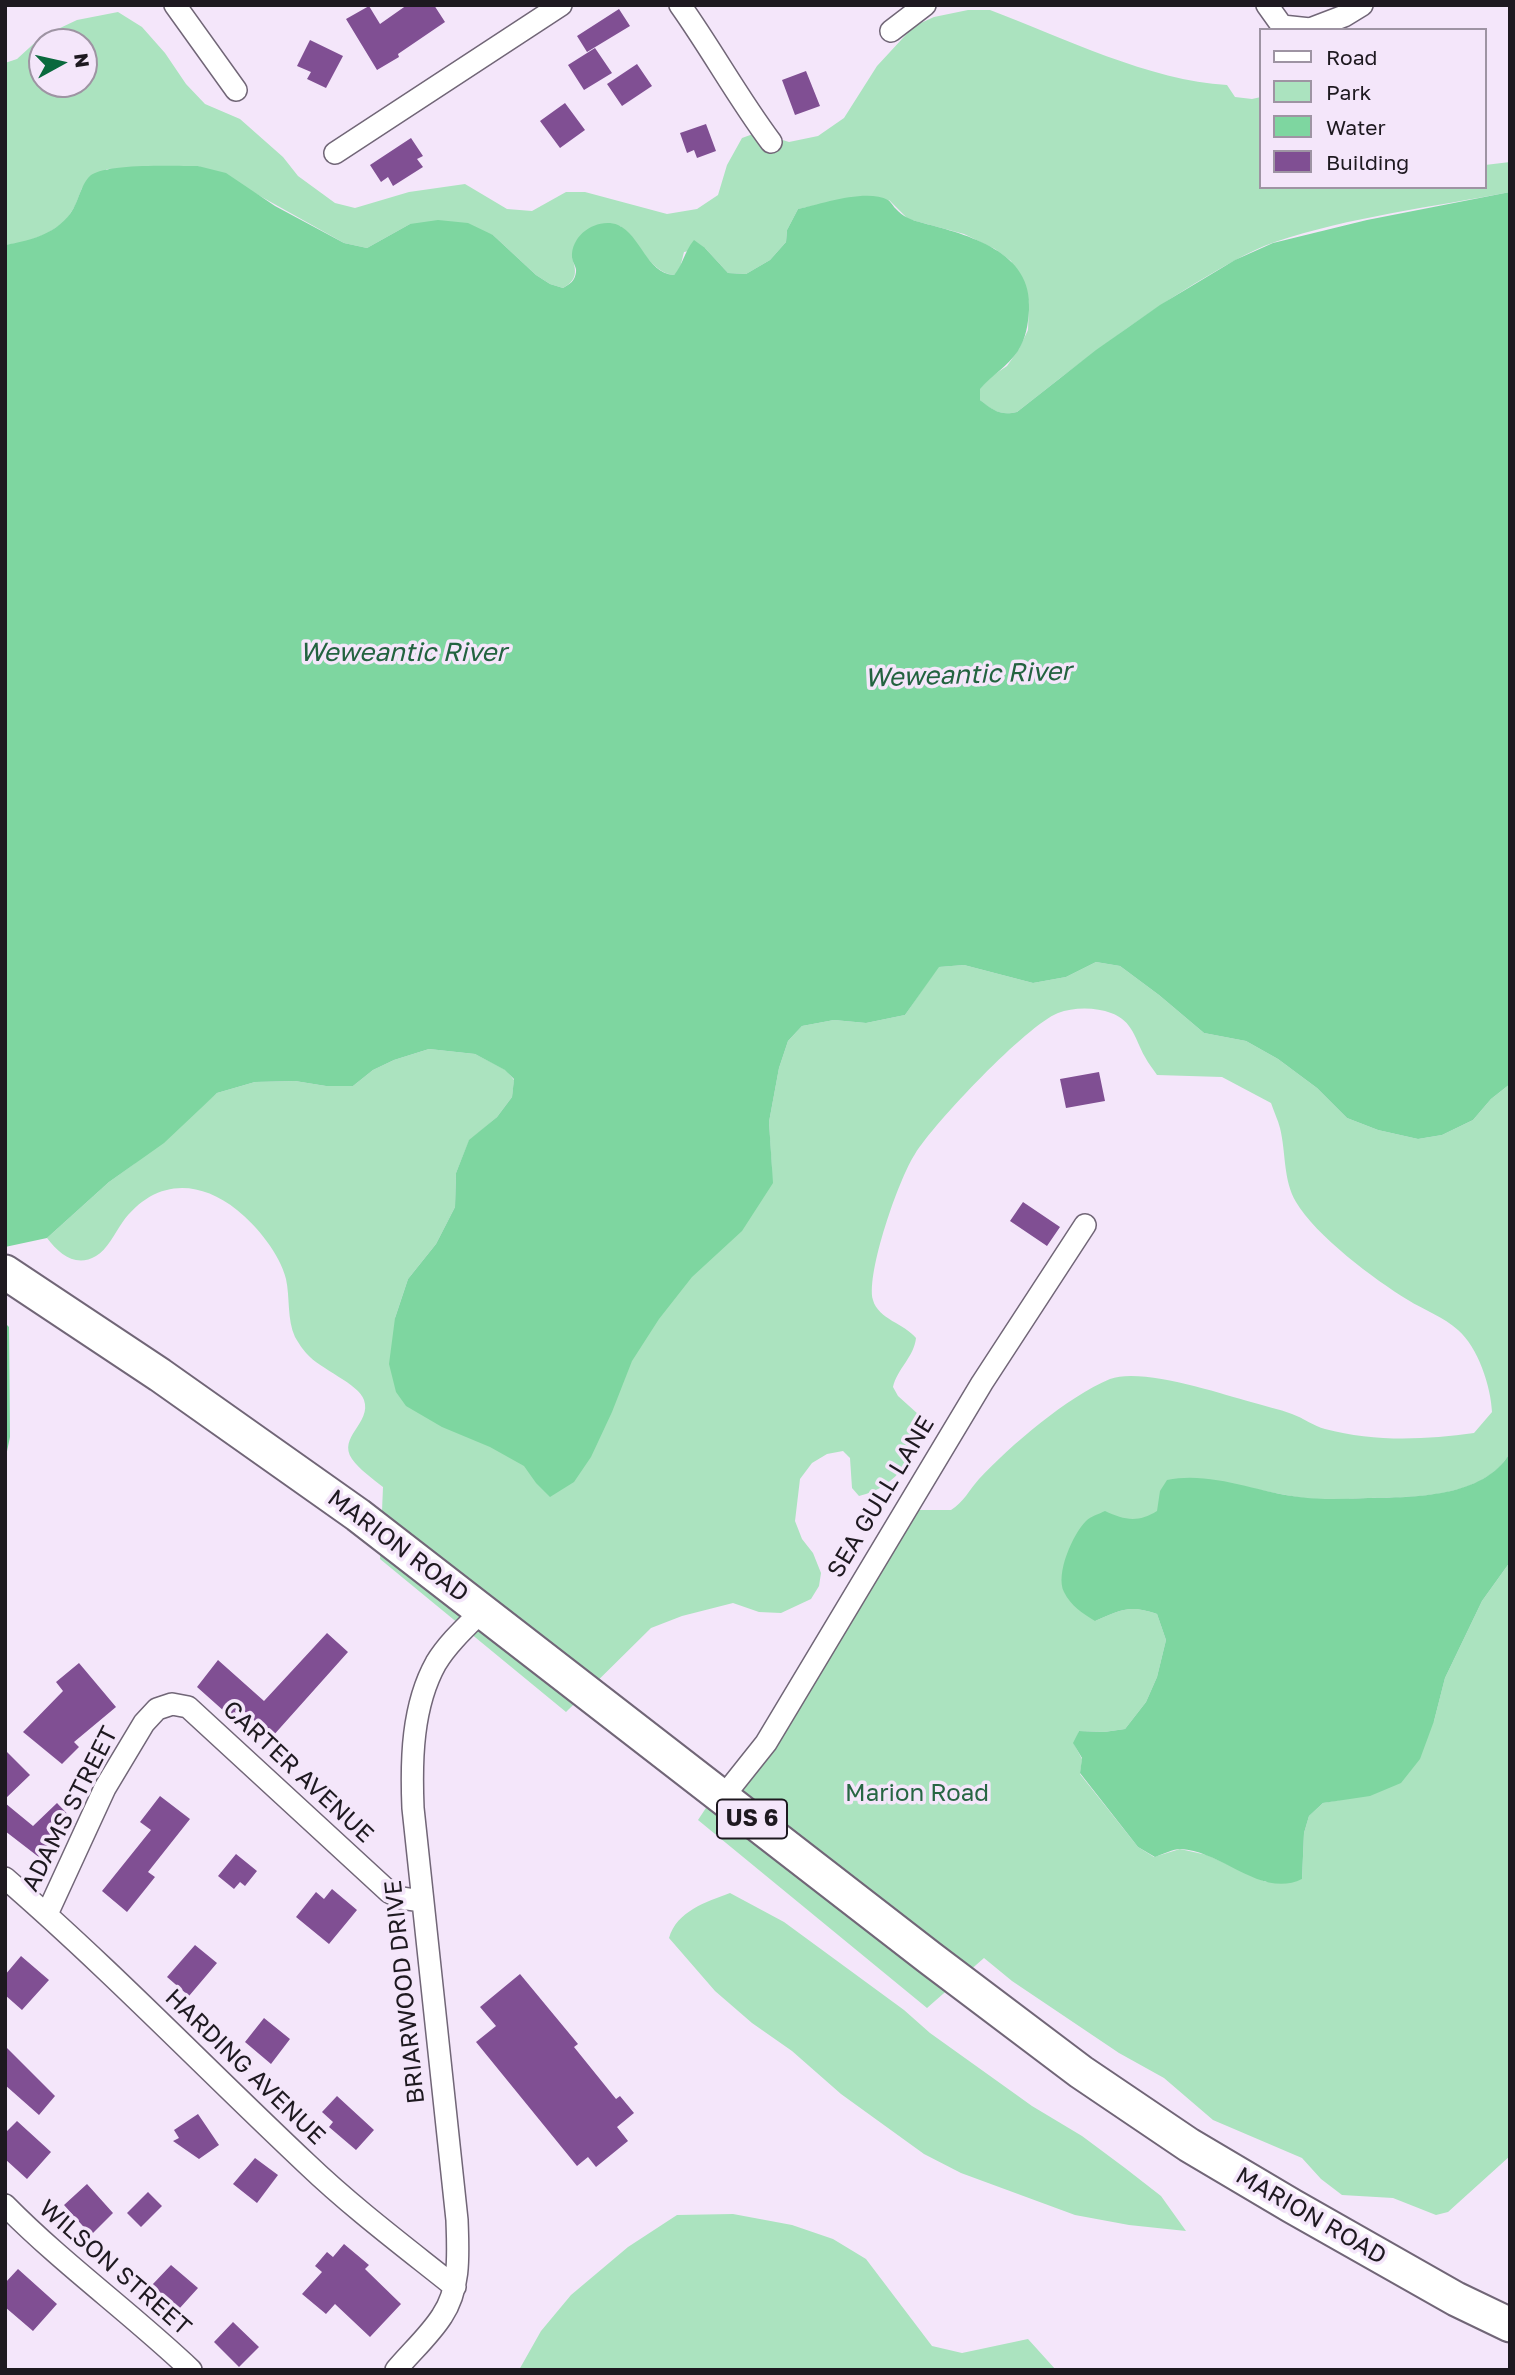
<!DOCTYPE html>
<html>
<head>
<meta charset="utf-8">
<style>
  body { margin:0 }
  #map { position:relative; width:1515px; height:2375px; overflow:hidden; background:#f4e6fa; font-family:"Golos Text",sans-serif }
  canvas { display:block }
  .frame { position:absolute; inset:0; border:7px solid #1e1920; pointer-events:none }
  .legend { position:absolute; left:1259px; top:28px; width:228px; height:161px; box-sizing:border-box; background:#f4e6fa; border:2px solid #9e94a3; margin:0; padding:9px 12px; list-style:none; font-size:21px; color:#1e1920 }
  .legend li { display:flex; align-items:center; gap:14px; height:35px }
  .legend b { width:35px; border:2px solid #9e94a3 }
  .north { position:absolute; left:28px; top:28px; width:70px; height:70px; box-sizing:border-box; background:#f4e6fa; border:2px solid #9e94a3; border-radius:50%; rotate:82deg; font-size:19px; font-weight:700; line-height:28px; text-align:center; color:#1e1920 }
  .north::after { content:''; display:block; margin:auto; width:24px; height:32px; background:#0a693d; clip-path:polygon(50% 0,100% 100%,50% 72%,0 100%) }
</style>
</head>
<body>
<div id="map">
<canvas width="1515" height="2375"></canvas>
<div class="frame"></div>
<ul class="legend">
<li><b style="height:9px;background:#fff"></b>Road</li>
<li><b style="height:19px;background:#abe3bf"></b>Park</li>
<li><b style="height:19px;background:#7ed6a0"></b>Water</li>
<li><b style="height:19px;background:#804f93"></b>Building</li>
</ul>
<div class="north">N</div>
</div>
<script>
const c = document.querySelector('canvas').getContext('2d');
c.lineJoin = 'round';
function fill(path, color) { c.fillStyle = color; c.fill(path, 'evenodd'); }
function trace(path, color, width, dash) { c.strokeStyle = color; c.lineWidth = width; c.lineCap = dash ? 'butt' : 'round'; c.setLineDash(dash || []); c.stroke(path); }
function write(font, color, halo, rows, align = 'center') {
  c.font = font + ' "Golos Text",sans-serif'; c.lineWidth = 7; c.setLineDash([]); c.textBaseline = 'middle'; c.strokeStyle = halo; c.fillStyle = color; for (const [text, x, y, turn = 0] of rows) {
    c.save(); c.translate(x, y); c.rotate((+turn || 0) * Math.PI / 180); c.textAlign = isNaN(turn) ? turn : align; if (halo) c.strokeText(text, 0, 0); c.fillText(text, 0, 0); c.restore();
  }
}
const green = new Path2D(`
  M968,10H990C1061,37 1151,81 1227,85L1235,97L1252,99L1261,97V187H1485V165L1510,162V192C1433,207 1349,217 1275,242C1246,252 1220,269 1194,284C1132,322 1074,367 1017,412C1000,416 992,410 980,400V388L992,376L1007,366L1019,349L1028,330L1029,302L1011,261L995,249L964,234L908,219L889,200L852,198L798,209L787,230L786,242L770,260L746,274L728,273L705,248L684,252L680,268L674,275C651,273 636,240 620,226L572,258C577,272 577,280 563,288L550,284L536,275L493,235L410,224L367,248L344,243L251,191L198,166L107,169L82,188L75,206L65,222L46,234L25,242L5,245V63L17,59L41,37L77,20L118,12L142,27L165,53L186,84L205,104L240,119L283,157L298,176L335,203L355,208L409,192L465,184L507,209L532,211L566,192H585L667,214L697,209L718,195L727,165L742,138L753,134L770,136L789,142L818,136L844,118L877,66L914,26L934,17ZM42,42H84V84H42Z
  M1096,962L1120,966L1159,995L1204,1033L1246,1041L1278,1059L1317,1088L1347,1118L1378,1130L1418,1139L1442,1135L1473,1120L1491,1099L1510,1084V1453C1483,1499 1413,1497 1367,1498C1344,1499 1320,1501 1297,1497C1271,1493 1244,1486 1218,1481L1160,1525L1095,1621C1120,1610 1129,1604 1157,1614L1166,1640L1157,1677L1146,1702L1125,1729L1104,1732L1079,1731L1074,1744L1082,1759L1080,1774L1138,1847L1154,1857L1180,1849L1207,1855L1266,1882L1302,1879L1304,1833L1309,1816L1323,1803L1345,1799L1434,1721L1445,1678L1482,1601L1510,1562V2156L1448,2212L1436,2215L1393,2198L1342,2195L1321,2179L1302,2158L1213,2120L1164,2078L1119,2053L1012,1981L984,1958L927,2008L698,1820L739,1758L786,1701L901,1510H951C963,1503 970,1489 979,1479C1011,1445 1067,1397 1110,1379C1141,1367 1219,1393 1251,1402C1264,1406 1279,1409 1292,1414C1303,1418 1314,1426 1325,1429C1373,1442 1425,1440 1474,1433L1492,1412C1491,1387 1478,1347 1458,1330C1444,1317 1424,1310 1408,1300C1375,1280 1315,1235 1296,1202C1283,1180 1286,1152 1280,1128C1278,1120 1274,1112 1271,1103L1222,1077L1157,1075C1153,1069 1148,1063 1145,1057C1135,1039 1133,1021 1111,1013C1096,1007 1073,1007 1058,1013C1026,1026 935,1122 915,1154C899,1178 866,1273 873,1300C878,1319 905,1324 916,1338C914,1357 897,1369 893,1387L898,1396L918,1414C920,1453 898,1487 859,1496L852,1488L850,1458L843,1451L827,1454L812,1463L800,1479L795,1521L802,1539L813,1553L821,1573L819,1586L811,1599L781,1613L759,1612L733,1603L682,1616L651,1628L566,1712L380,1559L383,1487C373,1479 359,1469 352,1459C337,1437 372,1423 364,1400C359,1384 320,1369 307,1354C303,1350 298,1342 295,1337C287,1320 290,1297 286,1279C280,1254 257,1226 237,1210C197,1178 153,1180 122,1223C115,1233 107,1250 96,1256C76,1268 59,1254 47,1238L109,1182L134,1164L217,1093L255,1082L295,1081L326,1086H353L373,1070L394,1060L429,1049L475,1054L506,1070L514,1080L512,1097L497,1117L469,1141L456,1173L455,1207L436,1244L408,1279L395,1318L772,1171L769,1122L779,1068L788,1041L802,1026L834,1020L866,1023L905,1015L938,967L964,965L1033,983L1066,977Z
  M730,1893L784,1922L904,2010L930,2033L1032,2106L1082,2136L1125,2168L1161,2196L1186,2231L1129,2225L1075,2215L961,2173L924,2154L841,2094L792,2051L752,2023L715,1991L669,1938C677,1911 706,1902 730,1893Z
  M733,2214L792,2225L833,2239L866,2259L932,2346L962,2353L1028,2339L1056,2370H519L541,2331L571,2295L628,2247L677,2215Z`);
const water = new Path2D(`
  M198,166L226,173L275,206L344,243L367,248L410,224L438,220L468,223L493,235L536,275L550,284L563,288C570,284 575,281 576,272C577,267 572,262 572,257C571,234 598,217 618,225C641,235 646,273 674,275C683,265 684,252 694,240L705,248L728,273L746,274L770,260L786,242L787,230L798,209C820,204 867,188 888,200C890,201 894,207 895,208C903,217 911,220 923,223C968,235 1033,251 1029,310C1028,325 1026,338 1018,351C1008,366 992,375 980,389V400C993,410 1000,416 1017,412L1096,350L1160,305L1235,260L1273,243L1367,220L1510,192V1084L1491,1099L1473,1120L1442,1135L1418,1139L1378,1130L1347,1118L1317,1088L1278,1059L1246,1041L1204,1033L1159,995L1120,966L1096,962L1066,977L1033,983L964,965L939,967L905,1015L866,1023L834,1020L802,1026L788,1041L779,1068L769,1122L773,1183L742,1231L692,1277L659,1319L632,1361L612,1412L591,1457L574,1482L550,1497L536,1483L524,1466L490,1447L442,1427L406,1406L396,1392L389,1364L395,1318L408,1279L436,1244L455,1207L456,1173L469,1140L497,1117L512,1097L514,1079L505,1070L475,1054L429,1049L394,1060L373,1070L353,1086H326L295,1081L255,1082L217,1093L164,1143L109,1182L47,1238L5,1247V245C33,240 64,232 76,203C80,194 83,182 91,175C108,163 176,166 198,166Z
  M5,1323L9,1327L10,1437L5,1461Z
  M1510,1453V1562L1482,1601L1445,1678L1434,1721L1420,1759L1401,1783L1370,1796L1323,1803L1309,1816L1304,1833L1302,1879C1262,1899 1222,1851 1181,1849C1173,1849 1163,1854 1155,1857L1138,1847L1080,1773L1082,1758L1073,1743L1079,1731L1104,1732L1125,1729L1146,1702L1157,1677L1166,1640L1157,1614C1129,1604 1120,1610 1095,1621C1082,1613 1071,1606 1064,1592C1055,1574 1073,1534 1086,1521C1091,1516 1099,1514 1105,1511C1124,1520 1138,1523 1157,1511L1160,1491L1167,1480C1211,1471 1256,1492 1299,1497C1322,1500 1345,1499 1368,1498C1414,1497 1483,1498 1510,1453Z`);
const building = new Path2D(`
  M407,5H434L445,22L398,54L399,57L377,70L346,19L369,6L380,24Z
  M619,9L630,26L587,52L577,36Z
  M310,40L343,56L326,88L307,79L311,72L297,66Z
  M595,48L612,73L584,90L568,65Z
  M637,64L652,86L622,106L607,84Z
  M806,71L820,106L795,115L782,80Z
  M565,103L585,130L560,148L540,121Z
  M706,124L716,151L697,158L694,150L687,153L680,133Z
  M411,138L423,156L417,159L423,167L393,186L388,177L381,182L370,165Z
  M1099,1072L1105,1101L1066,1108L1060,1079Z
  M1023,1202L1060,1227L1047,1246L1010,1221Z
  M327,1633L348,1652L272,1737L243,1710L234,1720L197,1687L218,1660L264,1701Z
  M79,1663L116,1707L74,1742L79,1747L62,1764L23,1732L63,1691L56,1682Z
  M5,1750L30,1775L5,1799Z
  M160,1796L190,1819L148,1872L155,1877L127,1912L102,1891L151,1830L140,1822Z
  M5,1803L33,1826L57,1803L75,1822L73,1827L40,1858L5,1831Z
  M236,1854L257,1871L245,1886L240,1882L234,1889L218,1876Z
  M332,1889L357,1910L329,1944L296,1917L316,1892L324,1899Z
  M195,1945L217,1963L189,1996L167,1977Z
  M21,1956L49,1980L22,2010L5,1995V1975Z
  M520,1974L578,2044L574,2047L616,2099L620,2096L634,2113L617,2127L628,2141L596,2167L588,2157L577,2166L476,2042L496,2026L480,2007Z
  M264,2018L290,2039L271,2064L245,2042Z
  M5,2046L55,2096L39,2115L5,2085Z
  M337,2096L374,2130L356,2150L329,2127L333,2122L322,2112Z
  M198,2114L219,2145L199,2159L173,2141L179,2138L174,2130Z
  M17,2121L51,2152L27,2179L5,2159V2133Z
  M255,2158L278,2175L257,2203L233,2184Z
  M87,2184L113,2213L91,2235L64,2205Z
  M148,2192L162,2206L141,2227L127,2213Z
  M344,2244L369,2265L365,2269L401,2304L370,2337L335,2304L326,2314L302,2294L322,2272L315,2266L327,2252L333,2257Z
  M171,2265L198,2288L179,2309L152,2285Z
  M18,2269L57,2304L33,2331L5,2307V2283Z
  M233,2322L259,2347L239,2367L214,2342Z`);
const street = new Path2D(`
  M175,5L236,90
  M680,5C712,50 738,98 771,142
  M1267,5L1282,26L1310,29L1344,16L1362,5
  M891,31L925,5
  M335,153L561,5
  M723,1797L766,1743L982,1383L1085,1225
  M5,1878C110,1969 206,2069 307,2164C353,2208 405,2247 455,2287
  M47,1914L105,1788L144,1723L157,1709L172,1704L188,1707L389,1892L401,1898L422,1901
  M5,2205C63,2264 131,2313 191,2370
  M396,2370C411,2352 430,2335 442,2316C461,2288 458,2252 457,2220L413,1808C411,1760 412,1706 436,1663C448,1643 467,1626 483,1610`);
const primary = new Path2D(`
  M5,1272L160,1375L358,1515L930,1958L1081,2072L1189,2145L1292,2206L1456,2299L1510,2325`);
const shields = [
  [752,1819,70]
];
const shieldNames = [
  ["US 6",752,1819]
];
const streetNames = [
  ["SEA GULL LANE",881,1497,-59],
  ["MARION ROAD",398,1546,37],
  ["CARTER AVENUE",298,1772,43],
  ["ADAMS STREET",70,1809,-63],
  ["BRIARWOOD DRIVE",405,1992,-96],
  ["HARDING AVENUE",245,2067,44],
  ["MARION ROAD",1311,2216,30],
  ["WILSON STREET",115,2268,41]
];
const parkNames = [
  ["Marion Road",917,1793]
];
const waterNames = [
  ["Weweantic River",403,653],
  ["Weweantic River",968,675,-2]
];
fill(green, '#abe3bf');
fill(water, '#7ed6a0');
fill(building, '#804f93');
trace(street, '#716677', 24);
trace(primary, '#716677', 37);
trace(street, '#fff', 21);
trace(primary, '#fff', 33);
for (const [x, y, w] of shields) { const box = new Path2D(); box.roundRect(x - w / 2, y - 19.5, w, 39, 5); c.fillStyle = '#f4e6fa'; c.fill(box); trace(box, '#1e1920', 2); }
write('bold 23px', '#1e1920', null, shieldNames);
write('24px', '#1e1920', '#f4e6fa', streetNames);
write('24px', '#276643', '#f4e6fa', parkNames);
write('italic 26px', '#236340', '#f4e6fa', waterNames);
</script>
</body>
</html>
